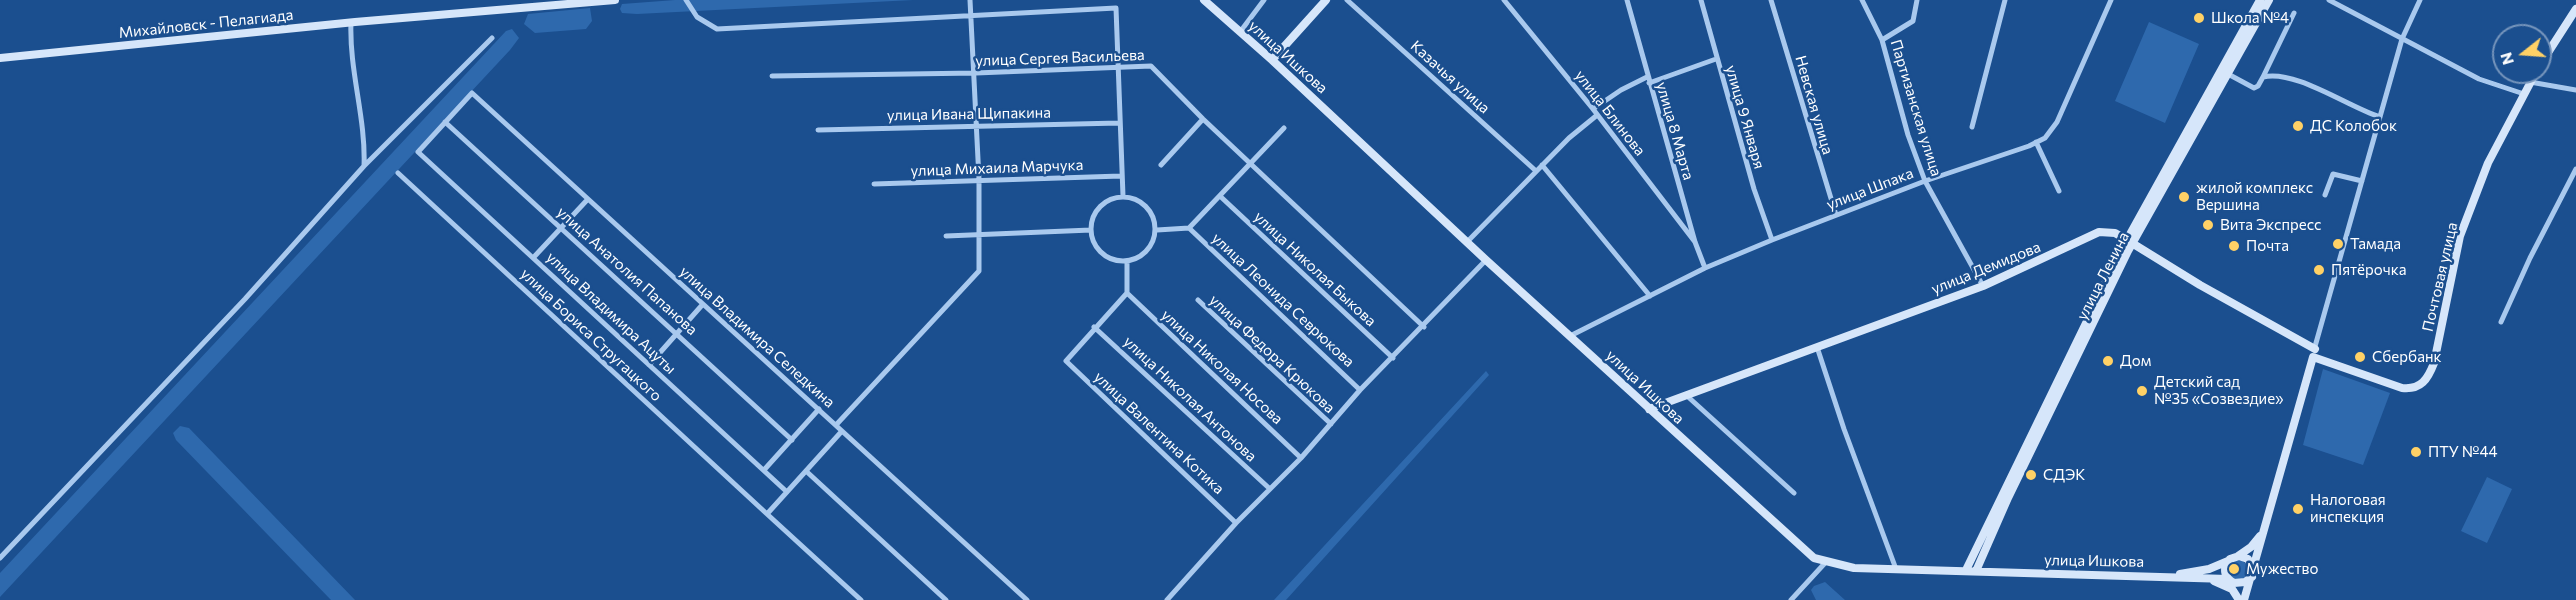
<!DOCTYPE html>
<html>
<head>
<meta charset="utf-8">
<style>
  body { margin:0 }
  #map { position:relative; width:2576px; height:600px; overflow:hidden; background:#1b4f8f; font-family:Commissioner,sans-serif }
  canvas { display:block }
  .north { position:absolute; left:2492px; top:24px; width:60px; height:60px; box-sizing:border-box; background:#1b4f8f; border:2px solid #7695bc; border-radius:50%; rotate:253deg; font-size:16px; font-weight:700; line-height:24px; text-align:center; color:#fff }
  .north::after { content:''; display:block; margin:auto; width:21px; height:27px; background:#ffd166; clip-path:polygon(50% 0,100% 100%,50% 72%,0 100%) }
</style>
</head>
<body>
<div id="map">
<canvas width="2576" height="600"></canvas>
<div class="north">N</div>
</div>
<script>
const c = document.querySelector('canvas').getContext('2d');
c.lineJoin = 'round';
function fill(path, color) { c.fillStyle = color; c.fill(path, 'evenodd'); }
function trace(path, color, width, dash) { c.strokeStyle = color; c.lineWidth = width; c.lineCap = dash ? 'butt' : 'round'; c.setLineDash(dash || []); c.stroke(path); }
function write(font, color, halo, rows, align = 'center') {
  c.font = font + ' Commissioner,sans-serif'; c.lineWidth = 5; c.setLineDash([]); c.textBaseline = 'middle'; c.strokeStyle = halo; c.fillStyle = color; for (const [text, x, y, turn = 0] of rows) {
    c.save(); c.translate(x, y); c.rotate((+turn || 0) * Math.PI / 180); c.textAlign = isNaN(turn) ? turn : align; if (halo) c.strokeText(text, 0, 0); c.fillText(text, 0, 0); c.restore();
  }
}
const green = new Path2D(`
  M675,0H913L637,14L622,13L620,9L622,4Z
  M590,8L592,21L586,29L535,33L524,24L528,14Z
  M2149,22L2199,44L2165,123L2115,101Z
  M512,29L519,38L510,50L0,597V573L506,31Z
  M2323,369L2390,393L2363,465L2303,445Z
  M1486,371L1489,375L1286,600H1274Z
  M180,426L189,428L355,600H331L176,440L173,433Z
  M2487,477L2512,489L2487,543L2461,531Z
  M2228 570a10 10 0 1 1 20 0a10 10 0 1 1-20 0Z
  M1825,582L1845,600H1816L1811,590L1814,586Z`);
const street = new Path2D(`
  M686,0L697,17L717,29L1116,8L1123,196
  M1347,0L1536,171
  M1504,0L1593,109L1695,242
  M1627,0L1695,242L1705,268
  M1701,0L1754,189L1772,240
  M1771,0L1836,215
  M1862,0L1882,40L1908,135L1925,181L1983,286
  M2329,0L2479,79L2524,94
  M1240,32L1264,0
  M1882,40L1913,21L1917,0
  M2228,74L2254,88L2258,86L2263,77C2295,69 2348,107 2380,117
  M772,76L976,73L1151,66L1203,119L1424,327
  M2263,77L2294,13
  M2530,82L2576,90
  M1649,83L1716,59
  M1593,109L1621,90L1647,77
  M445,122L792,440
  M1972,127L2005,0
  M818,130L1119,123
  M2036,142L2059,191
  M1161,165L1203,119
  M1542,165L1650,296
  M364,166L492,38
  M398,173L767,514
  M874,184L1121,176
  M2325,195L2333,174L2362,181
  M1091 229a32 32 0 1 1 64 0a32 32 0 1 1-64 0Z
  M1221,197L1393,358
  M1189,228L1360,390
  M1157,230L1189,228L1284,128
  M946,236L1091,230
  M1467,242L1569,138L1596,116
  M533,258L588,199
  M1127,263V293L1066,361L1236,523
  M1127,293L1301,458
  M1198,300L1331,424
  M2501,322L2530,258L2576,169
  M1094,327L1270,489
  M1570,336L1705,268L1772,240L1925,181L2029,146L2045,138L2057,122L2111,0
  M1817,347L1844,429L1896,569
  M2314,350L2402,39L2420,0
  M649,365L703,304
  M1686,395L1794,493
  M836,425L979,271V179L970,0
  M842,431L767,514L861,600
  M764,470L819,409
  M806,471L946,600
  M787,492L418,152L472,93L1027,600
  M0,558L245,299L364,166C366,118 349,71 351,22
  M1167,600L1236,523L1301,458L1360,390L1486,260
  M1791,600L1825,563`);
const secondary = new Path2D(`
  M1204,0L1272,60L1486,260L1814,558L1854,568L2228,579L2232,589
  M0,58L355,22L615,0
  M1272,60L1326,0
  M2540,65L2576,9
  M1649,409L1983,286L2099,232L2115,233L2127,240L2200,285L2315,349
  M2238,556L2251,547L2260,536
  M1966,570L2123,247L2260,0
  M1976,571L2008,498L2128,251L2269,0
  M2180,574L2209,569L2228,561
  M2252,577L2245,582L2234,583C2224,578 2222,568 2230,559L2239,556L2248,559L2253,569
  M2214,581L2232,589L2239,600
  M2244,600L2313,357L2402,388C2421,390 2428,379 2434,363L2460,236L2488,163L2536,72`);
const markers = [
  [2199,18,6,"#ffd166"],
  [2298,126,6,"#ffd166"],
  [2184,197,6,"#ffd166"],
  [2208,225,6,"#ffd166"],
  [2338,244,6,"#ffd166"],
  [2234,246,6,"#ffd166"],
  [2319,270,6,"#ffd166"],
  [2360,357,6,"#ffd166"],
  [2108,361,6,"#ffd166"],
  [2142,391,6,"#ffd166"],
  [2416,452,6,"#ffd166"],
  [2031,475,6,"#ffd166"],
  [2298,509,6,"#ffd166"],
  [2234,569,6,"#ffd166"]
];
const poiNames = [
  ["Школа №4",2211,18],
  ["ДС Колобок",2310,126],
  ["жилой комплекс",2196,188],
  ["Вершина",2196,205],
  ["Вита Экспресс",2220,225],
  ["Тамада",2350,244],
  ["Почта",2246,246],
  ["Пятёрочка",2331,270],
  ["Сбербанк",2372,357],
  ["Дом",2120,361],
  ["Детский сад",2154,382],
  ["№35 «Созвездие»",2154,399],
  ["ПТУ №44",2428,452],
  ["СДЭК",2043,475],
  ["Налоговая",2310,500],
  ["инспекция",2310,517],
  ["Мужество",2246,569]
];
const streetNames = [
  ["Михайловск - Пелагиада",206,24,-6],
  ["улица Ишкова",1288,57,42],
  ["улица Сергея Васильева",1060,58,-2],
  ["Казачья улица",1450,77,42],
  ["Невская улица",1814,105,74],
  ["Партизанская улица",1916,108,73],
  ["улица Блинова",1610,113,52],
  ["улица Ивана Щипакина",969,114,-1],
  ["улица 9 Января",1745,117,74],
  ["улица 8 Марта",1675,131,74],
  ["улица Михаила Марчука",997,168,-2],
  ["улица Шпака",1870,189,-21],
  ["улица Демидова",1986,268,-22],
  ["улица Николая Быкова",1315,269,43],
  ["улица Анатолия Папанова",627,271,42],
  ["улица Ленина",2103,276,-63],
  ["Почтовая улица",2440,277,-77],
  ["улица Леонида Севрюкова",1283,300,43],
  ["улица Владимира Ацуты",611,313,43],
  ["улица Бориса Стругацкого",591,335,43],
  ["улица Владимира Селедкина",757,337,42],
  ["улица Федора Крюкова",1272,354,43],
  ["улица Николая Носова",1222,367,43],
  ["улица Ишкова",1645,387,43],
  ["улица Николая Антонова",1190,399,43],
  ["улица Валентина Котика",1159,433,43],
  ["улица Ишкова",2094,561,1]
];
fill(green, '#2e69ad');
trace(street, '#a9c9ee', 5);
trace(secondary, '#d6e6fa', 8);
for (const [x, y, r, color] of markers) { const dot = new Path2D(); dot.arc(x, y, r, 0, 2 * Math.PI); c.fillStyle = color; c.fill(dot); trace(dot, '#1b4f8f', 2); }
write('15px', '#fff', '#1b4f8f', poiNames, 'left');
write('15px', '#fff', '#1b4f8f', streetNames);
</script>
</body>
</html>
